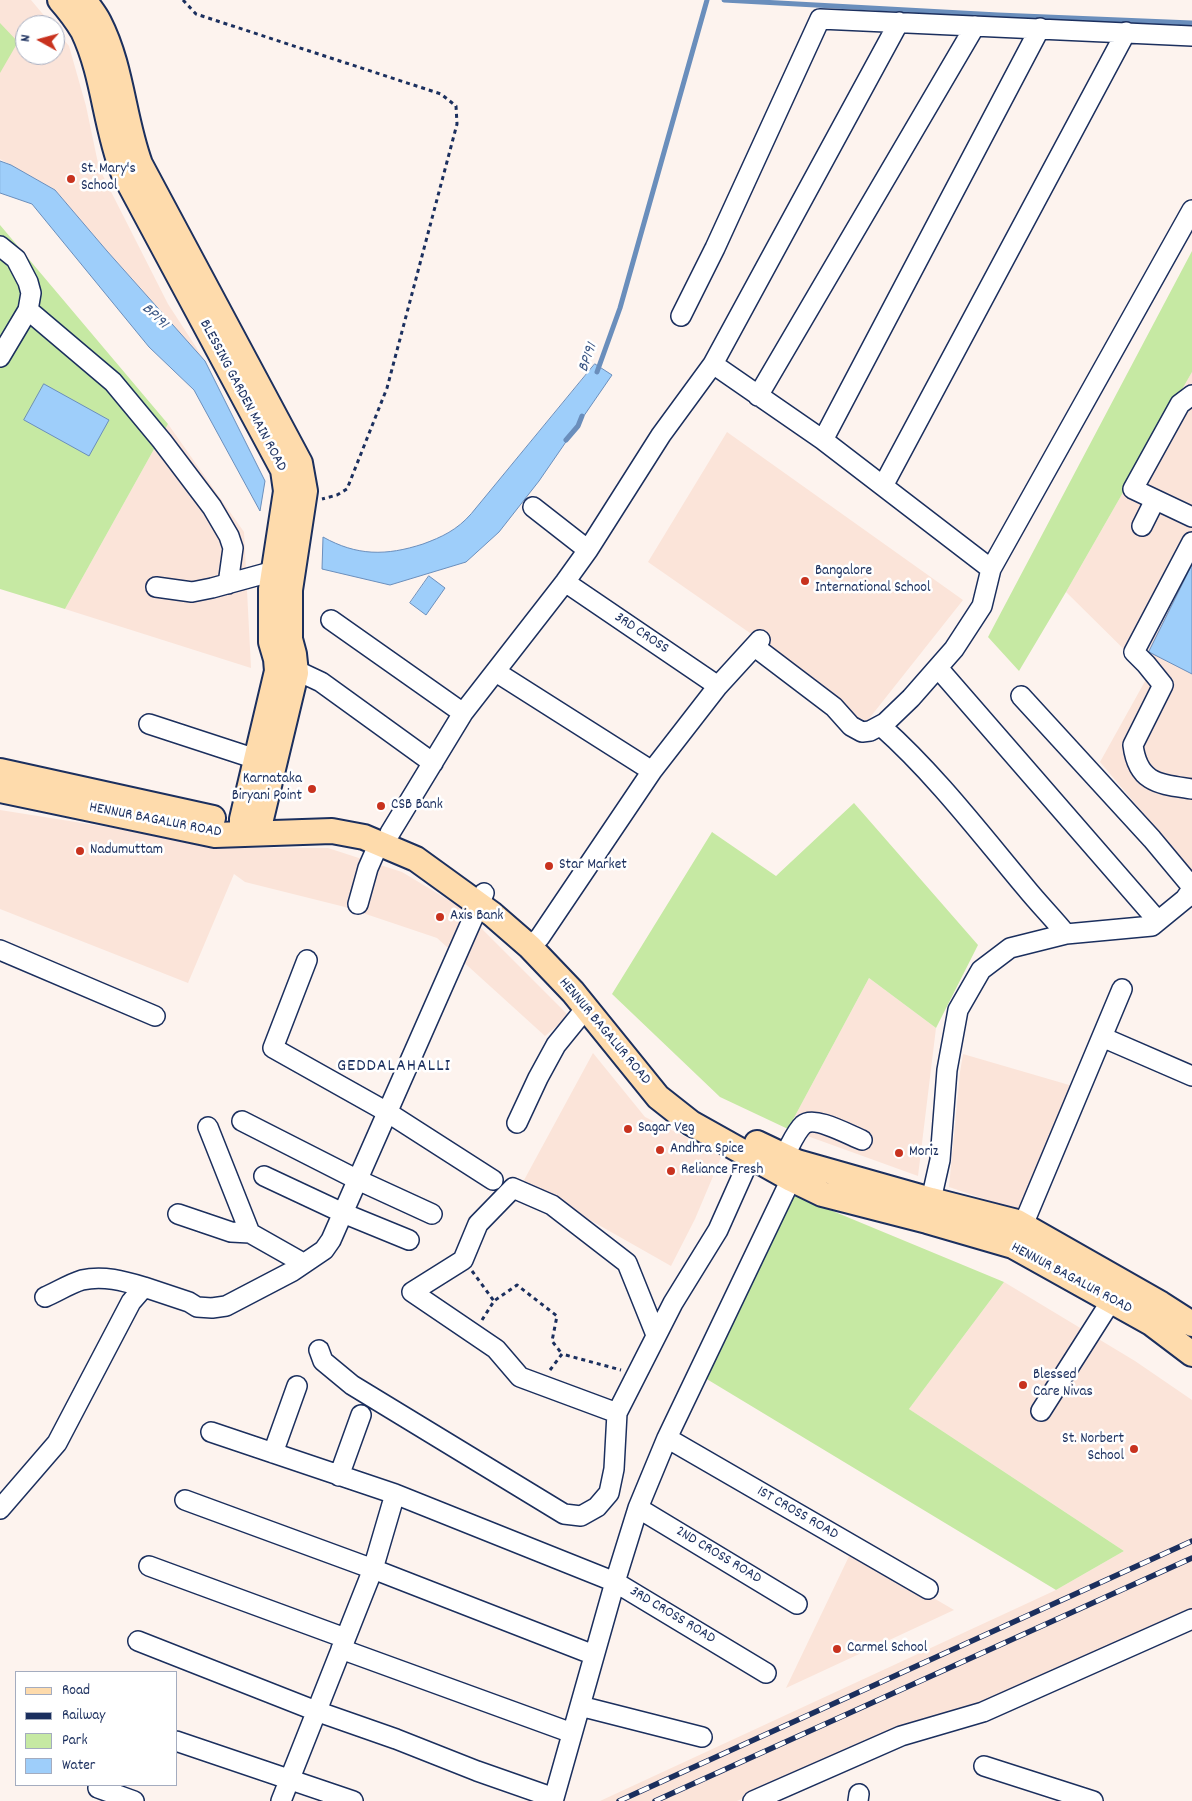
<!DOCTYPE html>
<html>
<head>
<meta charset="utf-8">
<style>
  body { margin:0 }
  #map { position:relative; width:1192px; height:1801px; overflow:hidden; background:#fdf3ee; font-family:Dekko,sans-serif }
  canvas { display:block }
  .legend { position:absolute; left:15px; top:1671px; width:162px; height:115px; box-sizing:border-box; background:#fff; border:1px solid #a4acbf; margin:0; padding:6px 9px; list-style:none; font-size:15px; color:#1b2f5e }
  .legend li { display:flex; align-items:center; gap:10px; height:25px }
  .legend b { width:25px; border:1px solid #a4acbf }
  .north { position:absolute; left:15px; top:15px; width:50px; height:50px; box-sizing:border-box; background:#fff; border:1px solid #a4acbf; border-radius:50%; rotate:277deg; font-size:14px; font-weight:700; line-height:20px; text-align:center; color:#1b2f5e }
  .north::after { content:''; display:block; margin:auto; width:18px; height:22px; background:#c8321e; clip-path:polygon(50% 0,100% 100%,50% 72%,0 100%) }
</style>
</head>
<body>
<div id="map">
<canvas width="1192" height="1801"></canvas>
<ul class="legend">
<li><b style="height:6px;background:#fedbac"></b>Road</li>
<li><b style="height:6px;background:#1b2f5e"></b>Railway</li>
<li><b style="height:14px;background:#c6e9a3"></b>Park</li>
<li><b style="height:14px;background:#9ecefa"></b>Water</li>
</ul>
<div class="north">N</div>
</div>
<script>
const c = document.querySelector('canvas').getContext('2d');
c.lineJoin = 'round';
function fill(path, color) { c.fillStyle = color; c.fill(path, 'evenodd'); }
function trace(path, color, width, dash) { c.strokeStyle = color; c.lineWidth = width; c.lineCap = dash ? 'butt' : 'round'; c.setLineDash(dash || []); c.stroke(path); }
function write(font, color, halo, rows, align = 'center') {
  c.font = font + ' Dekko,sans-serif'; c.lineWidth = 5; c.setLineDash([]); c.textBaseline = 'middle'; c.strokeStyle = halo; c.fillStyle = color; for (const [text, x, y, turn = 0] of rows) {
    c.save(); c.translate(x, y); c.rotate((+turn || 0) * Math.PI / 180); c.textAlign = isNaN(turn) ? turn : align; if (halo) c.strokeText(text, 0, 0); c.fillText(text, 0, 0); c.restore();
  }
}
const built = new Path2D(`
  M0,0H31L52,25H25V55H55V29L69,46L86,106L99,168L168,304L205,361L107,251L55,190L0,159Z
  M1192,372V871L1100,762L1149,674L1066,592Z
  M168,424L244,532L251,668L65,609Z
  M727,432L963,600L864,725L760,640L648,562Z
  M0,810L240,848H328L402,872L460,907L569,1016L545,1036L437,938L345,907L245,882L234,874L188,983L0,909Z
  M869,978L936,1028L918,1176L788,1129Z
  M593,1053L645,1117L722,1155L695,1219L671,1266L523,1182Z
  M963,1054L1083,1089L1031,1215L949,1187L960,1072Z
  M1004,1282L1135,1361L1192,1400V1609L971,1707L807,1771L737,1801H600L1056,1590L1124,1551L909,1409Z
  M852,1550L954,1610L786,1688Z`);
const green = new Path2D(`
  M0,23L18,42L0,73Z
  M0,225L168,424L65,609L0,589Z
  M1192,251V372L1066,592L1019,671L988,637Z
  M854,803L978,945L936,1028L869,978L788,1129L720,1097L612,994L712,832L776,876Z
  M794,1195L1004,1282L909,1409L1124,1551L1056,1590L705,1378Z`);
const water = new Path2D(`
  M0,161L11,165L55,190L107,251L205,361L265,481L260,511L194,390L149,347L32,204L0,193Z
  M595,364L612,375L539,481L499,532L466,562L390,585L322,569L323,537C357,556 386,556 423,544C442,537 457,530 471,514Z
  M44,384L109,420L89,456L24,420Z
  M1192,565V674L1149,652Z
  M429,576L445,588L426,615L410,603Z`);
const stream = new Path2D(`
  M724,0L998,15L1192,23
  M597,372L620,308L707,0
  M566,440L578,426L582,416`);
const path = new Path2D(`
  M183,0L196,14L441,94L456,106L457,124L387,388L347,489L337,495L322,499
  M472,1271L494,1301
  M482,1320L494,1301L517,1285L557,1316L552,1341L562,1354
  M550,1370L562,1354L621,1370`);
const minor = new Path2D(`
  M0,246L16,259L28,282L31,293L28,310L0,357
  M28,310L113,382L162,441L212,507L229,536L233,548L228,584
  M681,316L715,248L820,19L1192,36
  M713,364L823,440L991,569
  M1192,395L1180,404L1133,489L1192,517
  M758,396L975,26
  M823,440L1040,28
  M883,486L1126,32
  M533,507L588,550
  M1142,526L1155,500
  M1192,542L1134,652L1146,664L1163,685L1133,745C1138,784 1160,784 1192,789
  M565,582L718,686
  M156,587L192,592L212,588L274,571
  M331,620L463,713
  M755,647L834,707L851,726L862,732L870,731L885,723L911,698L954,649L982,606L991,569L1192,210
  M938,668L1158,921
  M496,672L652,771
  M304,674L321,682L433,763
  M1021,696L1152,839L1192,887
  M149,724L256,759
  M881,726C935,774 980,833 1026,888C1039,904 1053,918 1066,934
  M390,833L463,713L565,582L588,550L661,435L713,364L899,22
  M358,904L368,868L379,843
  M530,947L540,937L652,771L718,686L760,640
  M0,950L155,1016
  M307,960L273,1048L387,1112L493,1180
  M1102,1037L1192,1076
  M242,1121L358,1180L432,1214
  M517,1123L538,1078L556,1045L586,1008
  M208,1127L250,1233L303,1263
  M784,1156C789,1148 796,1131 803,1125C814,1115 849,1135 862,1140
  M264,1176L343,1213L409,1240
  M931,1200L940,1160L947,1070L958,1010L981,970L1010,948L1066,934L1152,926L1185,899L1192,889
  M178,1214L231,1232L250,1233
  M1023,1225L1122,989
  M45,1297C57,1292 69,1284 82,1280C103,1275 124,1281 144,1287
  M656,1335L627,1263L552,1205L513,1188L478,1224L463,1260L412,1292L496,1349L520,1377L617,1413L673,1303L718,1230L751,1156
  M319,1350L323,1361L352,1385L564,1514L581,1516L597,1507L609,1493L614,1469L617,1413
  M1041,1411L1111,1301
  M211,1432L395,1494
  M667,1438L928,1589
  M273,1453L297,1386
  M339,1476L361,1415
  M185,1500L373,1569L281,1801
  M638,1508L797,1604
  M0,1509L57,1443L131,1302L144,1287L189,1302L197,1307L212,1308L226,1306L293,1271L324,1250L331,1240L484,893
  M149,1566L345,1638
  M138,1641L316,1711L396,1739L477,1771L554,1798L615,1582L638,1508L667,1438L791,1179L795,1167
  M341,1649L572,1733
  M594,1655L373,1569L395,1494L615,1582L766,1673
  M580,1706L702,1737
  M176,1741L353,1801
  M984,1766L1093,1801
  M98,1788L134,1801
  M753,1801L901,1736L983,1712L1192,1619
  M858,1801L859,1794`);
const major = new Path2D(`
  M60,0C68,9 77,21 83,31C104,75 105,126 123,172L283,470L286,491L271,589V642L276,659L277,671L242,819V834
  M84,0C89,7 95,14 99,22C122,67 123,118 140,164L300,463L305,491L290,590V639L294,654L296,673L261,819L260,833
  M0,771L213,818
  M0,790L215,835L332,831L364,837L416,859L492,914L530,947L573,992L658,1097L691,1123L791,1179L822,1194L927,1221L1013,1246L1151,1323L1192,1354
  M757,1143L797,1162L931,1200L1017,1222L1161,1304L1192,1324`);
const rail = new Path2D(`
  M619,1801L1192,1541
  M655,1801L1192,1558`);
const markers = [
  [71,179,5,"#c8321e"],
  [805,581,5,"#c8321e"],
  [312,789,5,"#c8321e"],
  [381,806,5,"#c8321e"],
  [80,851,5,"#c8321e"],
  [549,866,5,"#c8321e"],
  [440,917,5,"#c8321e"],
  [628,1129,5,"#c8321e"],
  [660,1150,5,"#c8321e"],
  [899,1153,5,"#c8321e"],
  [671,1171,5,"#c8321e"],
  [1023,1385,5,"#c8321e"],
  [1134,1449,5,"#c8321e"],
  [837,1649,5,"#c8321e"]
];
const poiNames = [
  ["St. Mary's",81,170],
  ["School",81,187],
  ["Bangalore",815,572],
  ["International School",815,589],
  ["Karnataka",302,780,"right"],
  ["Biryani Point",302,797,"right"],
  ["CSB Bank",391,806],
  ["Nadumuttam",90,851],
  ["Star Market",559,866],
  ["Axis Bank",450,917],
  ["Sagar Veg",638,1129],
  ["Andhra Spice",670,1150],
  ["Moriz",909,1153],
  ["Reliance Fresh",681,1171],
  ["Blessed",1033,1376],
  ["Care Nivas",1033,1393],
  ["St. Norbert",1124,1440,"right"],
  ["School",1124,1457,"right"],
  ["Carmel School",847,1649]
];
const streetNames = [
  ["BLESSING GARDEN MAIN ROAD",242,396,62],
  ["3RD CROSS",641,634,34],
  ["HENNUR BAGALUR ROAD",155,821,11],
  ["HENNUR BAGALUR ROAD",604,1032,50],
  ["HENNUR BAGALUR ROAD",1071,1279,28],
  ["1ST CROSS ROAD",797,1514,30],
  ["2ND CROSS ROAD",718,1556,31],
  ["3RD CROSS ROAD",672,1616,31]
];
const waterNames = [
  ["BP191",154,317,43],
  ["BP191",589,358,-71]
];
const quarterNames = [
  ["GEDDALAHALLI",394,1068]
];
fill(built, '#fbe4d9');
fill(green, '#c6e9a3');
fill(water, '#9ecefa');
trace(water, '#6a8ebc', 1);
trace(stream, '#6a8ebc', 5);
trace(minor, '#1b2f5e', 22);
trace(major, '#1b2f5e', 28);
trace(path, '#1b2f5e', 3, [4, 4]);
trace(minor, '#fff', 19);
trace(major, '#fedbac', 24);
trace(rail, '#1b2f5e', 5.5);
trace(rail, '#fff', 4, [11]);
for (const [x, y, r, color] of markers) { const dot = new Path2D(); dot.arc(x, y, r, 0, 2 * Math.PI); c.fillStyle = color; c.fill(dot); trace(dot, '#fff', 2); }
write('15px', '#1b2f5e', '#fff', poiNames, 'left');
write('15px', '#1b2f5e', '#fff', streetNames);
write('italic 16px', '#3c5785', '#fff', waterNames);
c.letterSpacing = '1px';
write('18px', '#1b2f5e', '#fff', quarterNames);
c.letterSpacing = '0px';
</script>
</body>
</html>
